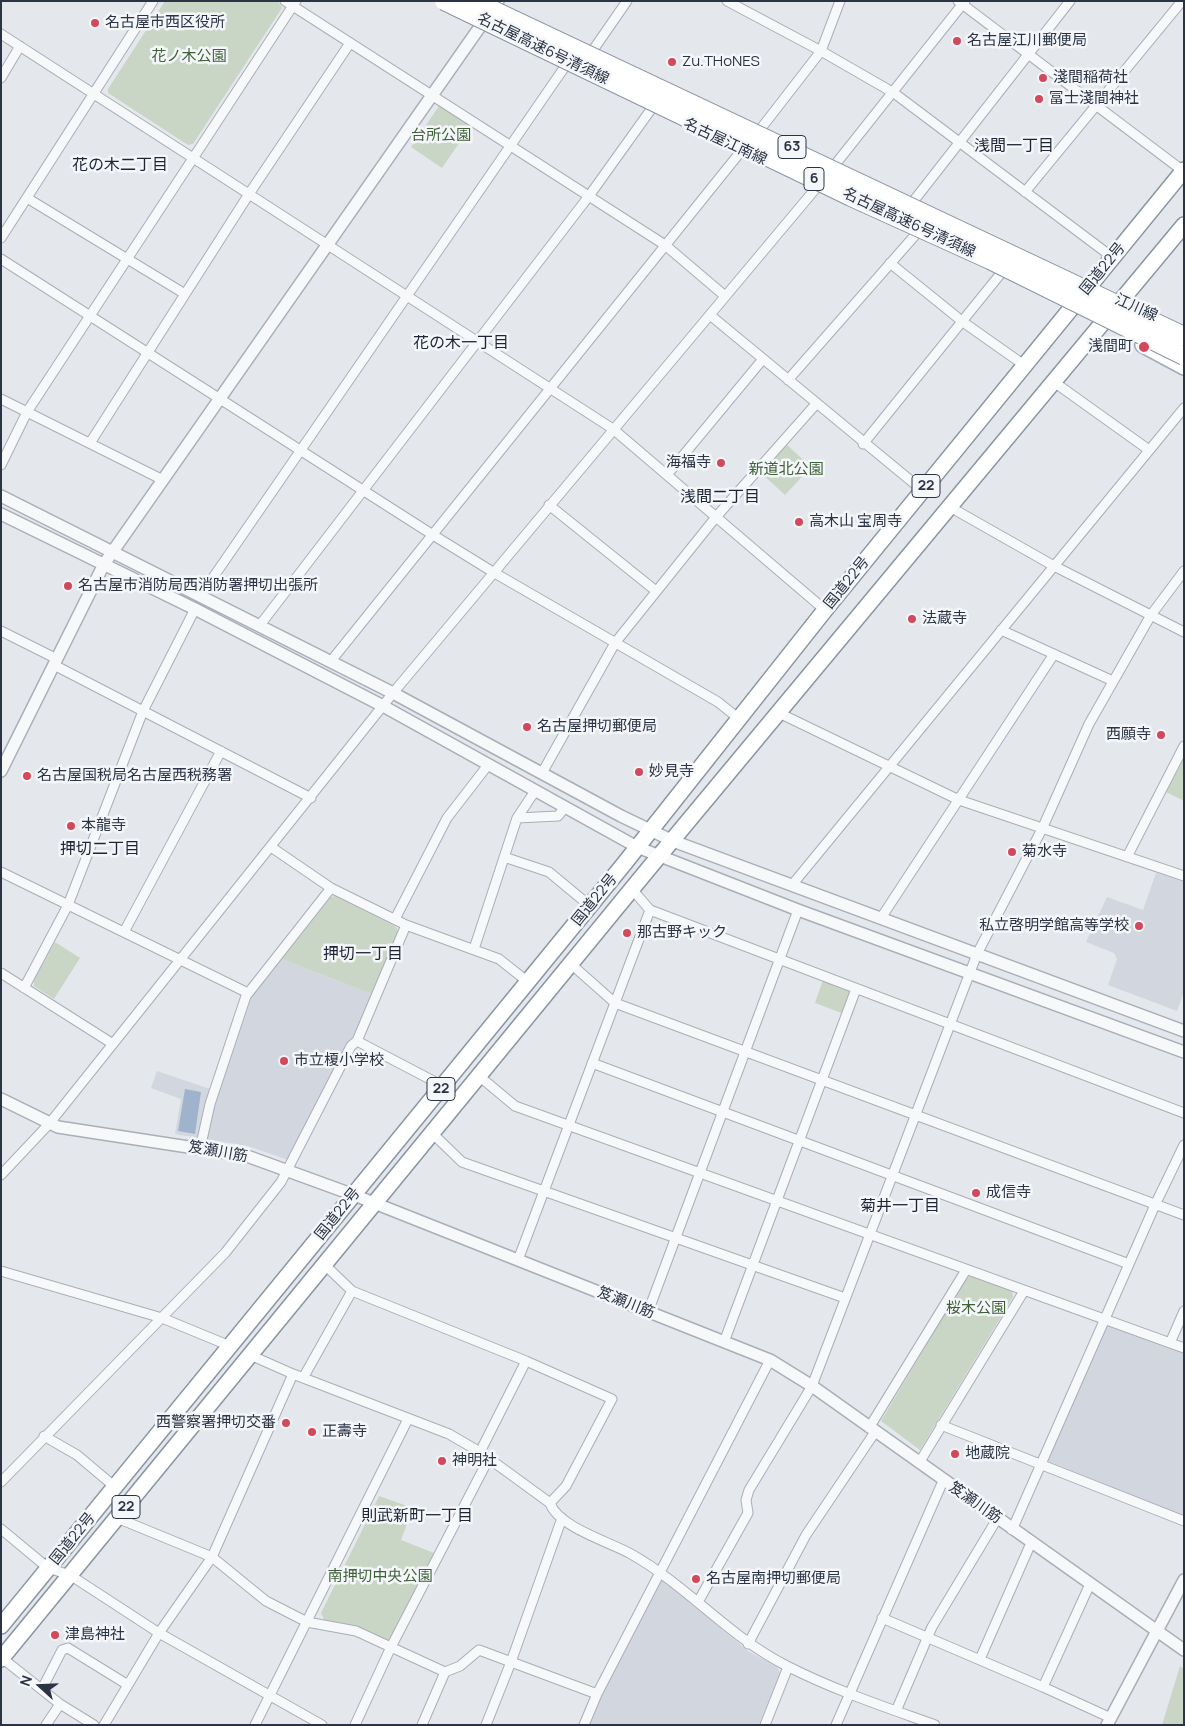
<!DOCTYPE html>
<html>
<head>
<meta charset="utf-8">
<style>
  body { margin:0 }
  #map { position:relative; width:1185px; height:1726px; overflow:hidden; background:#e4e7ec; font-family:Manrope,sans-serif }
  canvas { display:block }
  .frame { position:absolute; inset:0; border:2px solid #2b3445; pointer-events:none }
  .north { position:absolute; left:15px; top:1661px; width:50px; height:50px; -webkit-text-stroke:4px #f4f6f9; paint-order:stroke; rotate:290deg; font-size:14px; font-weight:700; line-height:20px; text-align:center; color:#2b3445 }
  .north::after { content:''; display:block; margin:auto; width:18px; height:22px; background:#2b3445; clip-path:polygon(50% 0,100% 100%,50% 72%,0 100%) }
</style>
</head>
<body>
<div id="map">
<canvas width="1185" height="1726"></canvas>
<div class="frame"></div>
<div class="north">N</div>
</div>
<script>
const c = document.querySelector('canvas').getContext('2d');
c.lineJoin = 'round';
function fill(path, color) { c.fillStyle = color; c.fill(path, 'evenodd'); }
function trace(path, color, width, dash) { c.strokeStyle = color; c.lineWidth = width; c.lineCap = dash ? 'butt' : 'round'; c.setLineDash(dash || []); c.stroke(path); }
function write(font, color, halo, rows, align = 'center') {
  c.font = font + ' Manrope,"Noto Sans JP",sans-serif'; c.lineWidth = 5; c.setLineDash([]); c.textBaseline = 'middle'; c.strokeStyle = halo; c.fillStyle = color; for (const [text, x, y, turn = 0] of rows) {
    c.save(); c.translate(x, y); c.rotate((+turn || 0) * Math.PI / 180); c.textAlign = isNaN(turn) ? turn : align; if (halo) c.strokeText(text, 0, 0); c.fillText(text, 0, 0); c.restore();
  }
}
const built = new Path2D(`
  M1156,873L1184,882V992L1177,1011L1108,985L1117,959L1114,953L1086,942L1107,897L1143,910Z
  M282,959L372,994L356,1031L288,1160L248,1146L175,1134L181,1099L151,1088L157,1071L219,1092L252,996Z
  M1107,1326L1184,1354V1516L1048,1461Z
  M659,1581H664L748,1651L777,1667L780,1673L759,1725H587L600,1695Z`);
const green = new Path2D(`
  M165,1H278L282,8L193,144L188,145L108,93V89Z
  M439,106L471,126L442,168L411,147Z
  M786,444L811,467L785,495L761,473Z
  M1184,757V801L1166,792Z
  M335,896L395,926L399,932L372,994L282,959L331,897Z
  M55,942L80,958L54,999L34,986V980Z
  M823,980L850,990L852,994L844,1014L815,1003Z
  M972,1276L1012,1291L1013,1297L920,1450L881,1421L966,1278Z
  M379,1496L413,1508L401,1540L434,1553L390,1639L385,1641L325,1622L321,1613Z
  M1180,1666L1184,1669V1725H1162Z`);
const water = new Path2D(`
  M185,1089L201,1092L195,1134L178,1131Z`);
const minor = new Path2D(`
  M285,1L665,245L725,296
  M727,1L821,51L894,93L1112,257
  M958,1L1183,171
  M1,34L613,429L825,610
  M591,53L627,1
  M1,78L20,46
  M759,131L821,51L840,1
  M830,171L965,1
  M1025,192L1182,1
  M27,198L185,294
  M912,203L1070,1
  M1,238L153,1
  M1,259L433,535L493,572L718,702L738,718
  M890,263L963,322L1024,365
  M710,315L922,490
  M788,380L917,233
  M1054,382L1149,450
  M1,399L163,480
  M90,443L249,194L350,43
  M863,444L1002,272
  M1,465L27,412L296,1
  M667,475L763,359
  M549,505L656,591
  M950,507L1054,566L1184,632
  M201,595L566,65
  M260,625L589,196L652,108
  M1001,630L1113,681
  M1,631L57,659
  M331,661L742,150
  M54,665L311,798
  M779,713L959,800L1184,876
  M542,773L615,643L716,517L816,404
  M517,818L558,816L565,807
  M271,847L331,888L406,925L499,959L528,982
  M504,857L549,872L590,906
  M1127,857L1184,746
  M1,872L248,993
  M792,885L1184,408
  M632,889L650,910L1184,1113
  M881,918L1054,654
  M395,919L447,818L488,765
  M124,932L221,751
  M474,949L517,818L535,791
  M571,964L615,1003L1184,1215
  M1,973L113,1044
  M24,988L68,905L143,711L195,609
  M357,1041L443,1086
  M592,1063L1129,1264
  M479,1076L515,1106L1184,1348
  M432,1133L462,1162L845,1298
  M200,1149L210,1104L246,996L331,888
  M1,1175L49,1124L393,693L822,181
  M518,1260L650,910
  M325,1265L352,1291
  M1,1271L162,1318L230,1346
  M648,1312L798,910
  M724,1342L856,989
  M1170,1343L1184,1311
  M250,1355L293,1374L449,1434L480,1452L550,1503C558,1527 610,1542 631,1554C688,1586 729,1637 787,1666C834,1690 885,1707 935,1725
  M303,1378L352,1291L526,1361L612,1399L566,1486L550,1503
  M941,1425L1184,1521
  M869,1428L966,1270
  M44,1436L77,1455L115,1487
  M480,1452L526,1361
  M919,1463L1024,1291
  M1,1482L225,1253L281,1182L351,1046L357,1041L406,925
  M117,1518L212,1557L266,1601L307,1622L356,1631L445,1672L460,1666L479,1650L597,1694
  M1,1529L48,1568L70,1575L159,1633L322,1725
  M1012,1530L1155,1205L1184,1145
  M698,1602L748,1513L746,1500L749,1490L812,1386L977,954L1042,829L1089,724L1151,615L1184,571
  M882,1618L1043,1687L1111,1718
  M748,1644L806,1535L875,1432
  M2,1658L60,1704L94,1725
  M980,1659L1031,1543
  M1043,1687L1090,1584
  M42,1689L62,1650L68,1648L128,1685
  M896,1711L932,1627L997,1519
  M46,1725L60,1704
  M104,1725L159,1633L212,1557L293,1374
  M255,1725L408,1419
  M355,1725L391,1647L489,1458
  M422,1725L445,1672
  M486,1725L511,1662L562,1518
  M584,1725L597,1694L770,1360
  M765,1725L788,1667
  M836,1725L943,1481`);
const tertiary = new Path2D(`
  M1,496L393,693L621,816L673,841L1184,1031
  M1,514L195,609L383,706L637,847L798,910L1184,1052
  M1,771L104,564L498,1
  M1,1099L58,1127L247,1156L354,1195L770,1360L812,1386L1184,1650
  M1107,1725L1184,1580`);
const primary = new Path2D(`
  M1143,345L1184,367`);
const trunk = new Path2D(`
  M1,1626L624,864L825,610L1184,170
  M1,1659L645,873L1184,225`);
const motorwayBridge = new Path2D(`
  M444,1L851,197L990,260L1184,356
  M474,1L1184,336`);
const markers = [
  [95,23,5,"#d1495b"],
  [957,41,5,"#d1495b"],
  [672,62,5,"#d1495b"],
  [1043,78,5,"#d1495b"],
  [1039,99,5,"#d1495b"],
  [1144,347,6,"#d1495b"],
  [721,463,5,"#d1495b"],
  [799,522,5,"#d1495b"],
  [68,586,5,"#d1495b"],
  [912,619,5,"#d1495b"],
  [527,727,5,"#d1495b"],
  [1161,735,5,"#d1495b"],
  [639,772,5,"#d1495b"],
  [27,776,5,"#d1495b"],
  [71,826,5,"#d1495b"],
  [1012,852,5,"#d1495b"],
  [1139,926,5,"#d1495b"],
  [627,933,5,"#d1495b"],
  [284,1061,5,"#d1495b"],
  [976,1193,5,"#d1495b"],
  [286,1423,5,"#d1495b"],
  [312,1432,5,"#d1495b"],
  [955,1454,5,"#d1495b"],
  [442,1461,5,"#d1495b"],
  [696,1579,5,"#d1495b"],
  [55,1635,5,"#d1495b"]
];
const shields = [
  [792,147,28],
  [814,179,20],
  [926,486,28],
  [441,1089,28],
  [126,1507,28]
];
const shieldNames = [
  ["63",792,147],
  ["6",814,179],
  ["22",926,486],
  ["22",441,1089],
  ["22",126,1507]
];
const poiNames = [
  ["名古屋市西区役所",105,23],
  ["名古屋江川郵便局",967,41],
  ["Zu.THoNES",682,62],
  ["淺間稲荷社",1053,78],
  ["冨士淺間神社",1049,99],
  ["浅間町",1133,347,"right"],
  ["海福寺",711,463,"right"],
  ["高木山 宝周寺",809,522],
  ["名古屋市消防局西消防署押切出張所",78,586],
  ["法蔵寺",922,619],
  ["名古屋押切郵便局",537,727],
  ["西願寺",1151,735,"right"],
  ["妙見寺",649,772],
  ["名古屋国税局名古屋西税務署",37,776],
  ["本龍寺",81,826],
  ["菊水寺",1022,852],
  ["私立啓明学館高等学校",1129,926,"right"],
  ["那古野キック",637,933],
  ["市立榎小学校",294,1061],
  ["成信寺",986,1193],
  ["西警察署押切交番",276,1423,"right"],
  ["正壽寺",322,1432],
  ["地蔵院",965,1454],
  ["神明社",452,1461],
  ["名古屋南押切郵便局",706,1579],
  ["津島神社",65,1635]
];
const streetNames = [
  ["名古屋高速6号清須線",543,49,26],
  ["名古屋江南線",725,142,25],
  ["名古屋高速6号清須線",909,223,25],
  ["国道22号",1103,269,-51],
  ["江川線",1136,308,24],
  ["国道22号",847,583,-51],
  ["国道22号",595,900,-51],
  ["笈瀬川筋",218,1152,10],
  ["国道22号",338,1214,-51],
  ["笈瀬川筋",626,1303,22],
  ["笈瀬川筋",975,1503,35],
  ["国道22号",73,1539,-51]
];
const parkNames = [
  ["花ノ木公園",189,57],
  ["台所公園",441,136],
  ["新道北公園",786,470],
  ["桜木公園",976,1309],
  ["南押切中央公園",380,1577]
];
const neighbourhoodNames = [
  ["浅間一丁目",1014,147],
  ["花の木二丁目",120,166],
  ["花の木一丁目",461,344],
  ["浅間二丁目",720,498],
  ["押切二丁目",100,850],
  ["押切一丁目",363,955],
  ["菊井一丁目",900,1207],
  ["則武新町一丁目",417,1517]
];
fill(built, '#d2d6de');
fill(green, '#c9d6c5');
fill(water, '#9fb4cc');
trace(minor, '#a9aeb7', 11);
trace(tertiary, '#a9aeb7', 14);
trace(primary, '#a3abb8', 18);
trace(trunk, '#8b94a3', 18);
trace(minor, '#f7f8fa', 9);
trace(tertiary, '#f7f8fa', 11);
trace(primary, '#fff', 15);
trace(trunk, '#fff', 15);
trace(motorwayBridge, '#8b94a3', 20, []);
trace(motorwayBridge, '#fff', 18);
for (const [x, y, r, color] of markers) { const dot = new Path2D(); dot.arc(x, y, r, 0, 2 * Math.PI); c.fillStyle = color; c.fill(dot); trace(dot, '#f4f6f9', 2); }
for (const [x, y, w] of shields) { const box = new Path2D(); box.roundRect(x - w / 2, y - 11.5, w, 23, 4); c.fillStyle = '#f4f6f9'; c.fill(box); trace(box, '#2b3445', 1); }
write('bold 14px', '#2b3445', null, shieldNames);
write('15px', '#2b3445', '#f4f6f9', poiNames, 'left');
write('15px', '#2b3445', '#f4f6f9', streetNames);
write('15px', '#3f6138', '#f4f6f9', parkNames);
write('16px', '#1d2536', '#f4f6f9', neighbourhoodNames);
</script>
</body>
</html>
